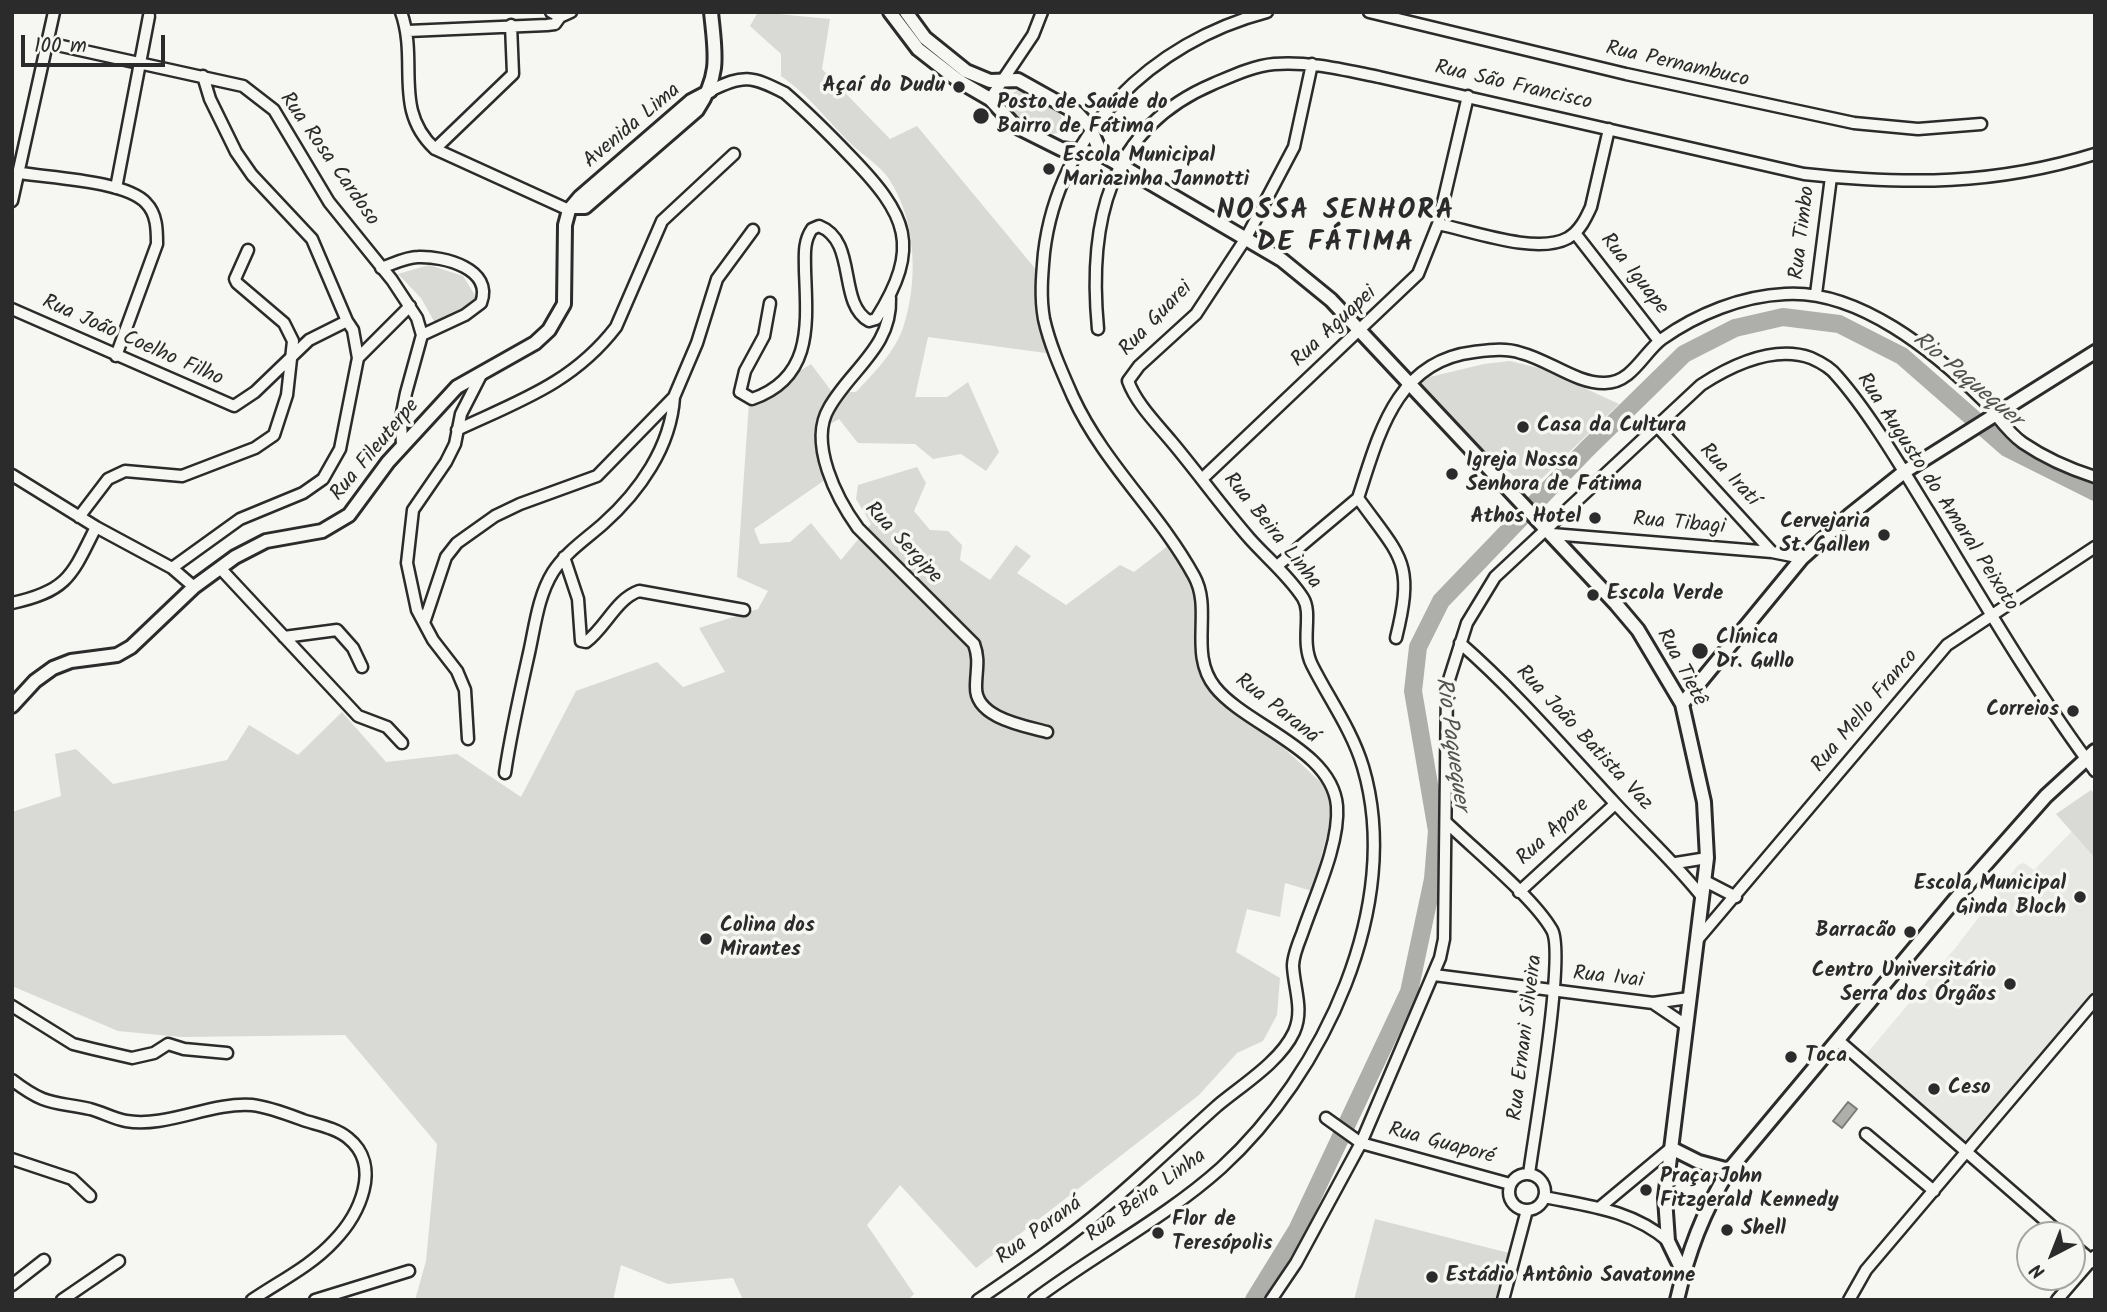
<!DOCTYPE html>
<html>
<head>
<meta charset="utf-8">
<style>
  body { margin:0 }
  #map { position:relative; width:2107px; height:1312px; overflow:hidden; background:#f6f6f2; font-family:Kalam,sans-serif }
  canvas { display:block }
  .frame { position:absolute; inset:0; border:14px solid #2b2b2b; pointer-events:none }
  .north { position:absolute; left:2016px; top:1221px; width:70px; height:70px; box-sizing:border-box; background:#f6f6f2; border:2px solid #a5a5a2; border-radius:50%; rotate:222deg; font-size:19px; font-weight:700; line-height:28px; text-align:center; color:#2b2b2b }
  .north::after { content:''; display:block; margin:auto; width:24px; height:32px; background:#2b2b2b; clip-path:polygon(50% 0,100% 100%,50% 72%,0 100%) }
  .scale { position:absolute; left:21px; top:35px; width:144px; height:32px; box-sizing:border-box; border:4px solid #2b2b2b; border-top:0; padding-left:9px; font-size:21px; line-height:24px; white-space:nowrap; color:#2b2b2b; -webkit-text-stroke:5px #f6f6f2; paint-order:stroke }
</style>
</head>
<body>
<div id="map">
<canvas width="2107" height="1312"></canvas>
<div class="frame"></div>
<div class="north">N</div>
<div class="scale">100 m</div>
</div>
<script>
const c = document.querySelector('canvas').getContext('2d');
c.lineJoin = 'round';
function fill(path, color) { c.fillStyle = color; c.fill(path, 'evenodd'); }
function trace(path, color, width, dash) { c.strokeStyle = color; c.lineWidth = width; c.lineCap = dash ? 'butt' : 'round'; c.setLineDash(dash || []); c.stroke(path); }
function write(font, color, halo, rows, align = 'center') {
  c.font = font + ' Kalam,sans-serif'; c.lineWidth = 7; c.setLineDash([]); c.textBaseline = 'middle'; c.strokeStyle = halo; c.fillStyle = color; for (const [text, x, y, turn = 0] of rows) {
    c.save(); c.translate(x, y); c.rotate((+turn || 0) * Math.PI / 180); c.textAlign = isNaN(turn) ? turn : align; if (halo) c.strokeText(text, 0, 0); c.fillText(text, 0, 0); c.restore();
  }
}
const built = new Path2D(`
  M2072,831L2095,858V992L1967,1142L1863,1058L1957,946L2018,865L2024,863L2034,870Z`);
const green = new Path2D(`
  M758,12L830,19L822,69L890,139L917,126L1038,272L1053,354L928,337L915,397H947L968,382L999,452L986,471L961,454L933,459L915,444L858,443L839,419L827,426V441L835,473L754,529L760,544L790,542L811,523L841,560L871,524L856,499L858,485L917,467L926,483L914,511L930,530L948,531L962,545L960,560L990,580L1016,545L1031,556L1017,573L1066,605L1120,565L1134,572L1169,545L1194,583L1207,664L1218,687L1328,789L1333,812L1312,891L1285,883L1280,917L1247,909L1236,952L1280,978L1277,1015L1263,1041L1237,1053L1199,1095L976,1268L900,1185L867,1225L914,1294L908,1300H743L733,1278L668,1284L621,1265L613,1300H415L426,1261L437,1144L345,1035L181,1037L118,1031L12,986V812L61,796L55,754L76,749L113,784L227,760L249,725L298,755L342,712L386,762L457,754L521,797L576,691L657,662L683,687L725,672L699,628L758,609L768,591L737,577L749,402L811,364L832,392H856C874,373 894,353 903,328C919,280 916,220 889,179C879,164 858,152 846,139C824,116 807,94 781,76V54L750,26Z
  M1021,87L1059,112L1068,130L1053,134L1009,112L1007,98Z
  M429,265L463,276L476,297L474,302L435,323L421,298L398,274Z
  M1510,361L1543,369L1619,404L1530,490L1427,402L1409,382L1484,364Z
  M2091,790L2095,794V858L2056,814Z
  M1375,1219L1509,1253L1497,1300H1354Z`);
const water = new Path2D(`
  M1848,1102L1857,1109L1842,1128L1833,1121Z`);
const river = new Path2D(`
  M1254,1300L1297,1230L1409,992L1433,879L1437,831L1413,691L1418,647L1441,601L1587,449L1684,354L1735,328L1783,317L1839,324L1902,356L2007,448L2095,492`);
const minor = new Path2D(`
  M401,12C419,62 392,109 435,149L569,210
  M551,12L560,17L571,12
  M1369,12L1626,74L1854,123L1918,129L1981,124
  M408,31L547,25L555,24L560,17
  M48,43L243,86L274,110L329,202L392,280L417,318L422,335L406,393L401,418L402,445
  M203,76L210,99L236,152L252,175L312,239L347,321
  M710,91C743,74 752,76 785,93C808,113 830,135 851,157C907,215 922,246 876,319L869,321C837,303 858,241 819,226L812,229C803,242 805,256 805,271C807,324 813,378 752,399L740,392L745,371L764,336L770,303
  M990,99L1033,35L1042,12
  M435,149L513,74L511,25
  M21,173C51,178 126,181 146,203C157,214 157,230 157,244L116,356
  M116,188L149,16
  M12,201L54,12
  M1438,224C1472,231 1537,255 1568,238C1580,231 1586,218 1591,207L1609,129
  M1575,233L1659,341
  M381,268C393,264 406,257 418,257C444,256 494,269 481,303L465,315L422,335
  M1816,294L1831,177
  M890,298C892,347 851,369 829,408C808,443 837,499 858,528L974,644C980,660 976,670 976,687C975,718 1025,726 1047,732
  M12,309L234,406L255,392L309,340L347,321L353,330L358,358L410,306
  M1098,329C1088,225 1107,129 1213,84C1232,76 1253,66 1274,64C1309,61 1344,70 1379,77L1804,174C1908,185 1995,185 2095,154
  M1656,425L1772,552
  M457,430C519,401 573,383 616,327L662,221L734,154
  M12,475L96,527L172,568L194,587
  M1203,478L1418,274L1438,224L1468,96
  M1358,498C1379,434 1396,361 1474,352C1491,350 1506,348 1521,353C1549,360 1577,384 1605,383C1632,383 1644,352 1662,339C1697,314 1742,296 1785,294C1858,289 1935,352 1984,401C1997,415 2007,432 2023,443C2045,458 2070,469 2095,477
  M1358,498C1401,558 1415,561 1396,638
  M79,517L108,479L125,471L182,476L255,448L274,435L287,395L293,341L284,323L237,283L235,279L248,250
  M1552,534L1772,552L1802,558
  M564,557L578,599L581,641L586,642C606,627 616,599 639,591L744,610
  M1277,566L1358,498
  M172,568L240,519L303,493L323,479L340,449L358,358
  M220,568L358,716L387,727L402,743
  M12,603C68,591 72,575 96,527
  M424,623L446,557L457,543L495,516L520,504L597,476L674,397L697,343L717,279L753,230
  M284,637L337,630L353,648L362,667
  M1460,643C1515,691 1562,746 1612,800C1642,833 1675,862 1703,898
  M468,739L465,690L457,671L433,640L417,610L407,563L413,510L446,462L455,444L461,414L482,373
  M505,773C511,732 520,693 529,653C535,626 538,596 553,572C565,553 586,539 603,524C639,492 671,447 674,397
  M1447,823C1476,851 1534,898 1552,930C1566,954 1534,1135 1529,1174
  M1676,863L1707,858
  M1705,881L1736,897
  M1519,892L1615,804
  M1698,939L1947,645L2095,547
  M1434,975L1653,1003L1689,998
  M1653,1003L1687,1026
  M12,1006L73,1044L93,1049L132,1058L154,1053L168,1044L184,1049L227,1053
  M1839,1041L2062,1235
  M12,1080C46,1106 52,1101 90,1109C102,1112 114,1119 126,1121C167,1128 210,1102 252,1105C269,1107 287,1114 303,1120C318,1125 336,1128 348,1138C383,1166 359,1215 334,1241C311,1266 280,1281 252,1300
  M1326,1118L1361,1143L1510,1184
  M1866,1134L1934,1191
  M12,1159L72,1179L90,1196
  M1509 1192a18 18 0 1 1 36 0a18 18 0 1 1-36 0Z
  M1544,1197C1589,1206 1632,1210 1668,1241
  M1599,1208L1671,1148
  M2072,1244L2095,1263
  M12,1285L44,1260
  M62,1300L119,1261
  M315,1300L409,1271
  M978,1300C1022,1270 1066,1240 1106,1206C1144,1174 1180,1139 1217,1106C1242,1085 1280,1062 1294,1032C1304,1010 1294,988 1293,966C1293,956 1298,944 1302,934C1314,898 1340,844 1337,806C1332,749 1246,726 1215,687C1188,653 1213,610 1194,576C1159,512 1104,464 1073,397C1062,372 1050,346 1044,319C1040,297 1042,275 1044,253C1058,133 1152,42 1267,12
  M1034,1300C1095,1254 1164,1219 1221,1168C1323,1075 1404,905 1363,767C1352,730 1329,699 1312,665C1300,641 1313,614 1303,598C1289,576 1267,558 1250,539C1222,507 1198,473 1171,441C1156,423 1136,403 1128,381L1139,366L1196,314L1246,238L1294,147L1312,64
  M1271,1300L1296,1263L1361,1143L1440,958L1444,939L1447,686L1467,623L1495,577L1701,385C1732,365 1774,345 1811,358C1820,362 1831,368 1837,376C1869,412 1903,470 1929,512C1982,599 2034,689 2095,771
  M1503,1300L1527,1210
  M1849,1300L1866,1270L2095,1000
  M2057,1300L2095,1256`);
const major = new Path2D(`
  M890,12L918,49L959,81L990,99L1015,126L1061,149L1101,154L1282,260L1331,300L1616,604L1638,630L1682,704L1704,802L1707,858L1665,1198L1668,1241L1683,1272
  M906,12L925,38L966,71L990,81L1018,80L1077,113L1090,127L1101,154
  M574,207H585L697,110C721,74 715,53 711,12
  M1682,704L1802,558L1850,515L1904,472L2095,352
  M12,706L35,681L53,668L71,661L117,655L131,647L194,587L235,557L266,541L322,531L349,515L388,462L457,387L535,343L549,330L564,304L565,225L569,210L580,197L691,101L710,91
  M1671,1148L1699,1162L1729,1170
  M1677,1300C1688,1252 1703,1212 1729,1170L1969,883L2046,796L2095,751`);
const markers = [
  [959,87,7,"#2b2b2b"],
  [981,116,9,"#2b2b2b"],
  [1049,169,7,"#2b2b2b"],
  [1523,427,7,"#2b2b2b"],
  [1452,474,7,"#2b2b2b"],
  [1595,518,7,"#2b2b2b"],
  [1884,535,7,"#2b2b2b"],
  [1593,595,7,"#2b2b2b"],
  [1700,651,9,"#2b2b2b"],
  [2073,711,7,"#2b2b2b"],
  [2080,897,7,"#2b2b2b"],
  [1910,932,7,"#2b2b2b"],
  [706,939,7,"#2b2b2b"],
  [2010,984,7,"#2b2b2b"],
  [1791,1057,7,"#2b2b2b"],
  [1934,1089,7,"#2b2b2b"],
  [1646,1190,7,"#2b2b2b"],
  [1727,1230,7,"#2b2b2b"],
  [1158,1233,7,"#2b2b2b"],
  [1432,1277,7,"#2b2b2b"]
];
const streetNames = [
  ["Rua Pernambuco",1677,66,13],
  ["Rua São Francisco",1513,87,13],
  ["Avenida Lima",633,127,-40],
  ["Rua Rosa Cardoso",328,160,55],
  ["Rua Timbo",1804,233,-83],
  ["Rua Iguape",1633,275,52],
  ["Rua Guarei",1157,320,-46],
  ["Rua Aguapei",1335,328,-43],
  ["Rua João Coelho Filho",132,342,24],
  ["Rua Fileuterpe",376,451,-50],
  ["Rua Iratí",1728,476,47],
  ["Rua Augusto do Amaral Peixoto",1936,493,57],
  ["Rua Tibagi",1679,525,5],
  ["Rua Beira Linha",1271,532,51],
  ["Rua Sergipe",902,544,47],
  ["Rua Tietê",1680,668,62],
  ["Rua Paraná",1276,710,38],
  ["Rua Mello Franco",1866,712,-50],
  ["Rua João Batista Vaz",1583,739,47],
  ["Rua Apore",1554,833,-42],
  ["Rua Ivai",1608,979,6],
  ["Rua Ernani Silveira",1527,1038,-83],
  ["Rua Guaporé",1441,1145,15],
  ["Rua Beira Linha",1147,1197,-36],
  ["Rua Paraná",1040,1232,-36]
];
const poiNames = [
  ["Açaí do Dudu",945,87,"right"],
  ["Posto de Saúde do",997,104],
  ["Bairro de Fátima",997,128],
  ["Escola Municipal",1063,157],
  ["Mariazinha Jannotti",1063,181],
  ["Casa da Cultura",1537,427],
  ["Igreja Nossa",1466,462],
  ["Senhora de Fátima",1466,486],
  ["Athos Hotel",1581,518,"right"],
  ["Cervejaria",1870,523,"right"],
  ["St. Gallen",1870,547,"right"],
  ["Escola Verde",1607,595],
  ["Clínica",1716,639],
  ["Dr. Gullo",1716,663],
  ["Correios",2059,711,"right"],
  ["Escola Municipal",2066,885,"right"],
  ["Ginda Bloch",2066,909,"right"],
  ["Colina dos",720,927],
  ["Mirantes",720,951],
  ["Barracão",1896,932,"right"],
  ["Centro Universitário",1996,972,"right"],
  ["Serra dos Órgãos",1996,996,"right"],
  ["Toca",1805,1057],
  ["Ceso",1948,1089],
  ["Praça John",1660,1178],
  ["Fitzgerald Kennedy",1660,1202],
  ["Flor de",1172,1221],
  ["Teresópolis",1172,1245],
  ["Shell",1741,1230],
  ["Estádio Antônio Savatonne",1446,1277]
];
const waterNames = [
  ["Rio Paquequer",1966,381,40],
  ["Rio Paquequer",1450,744,82]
];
const districtNames = [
  ["NOSSA SENHORA",1336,213],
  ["DE FÁTIMA",1336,245]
];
fill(built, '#e7e7e3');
fill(green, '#d9d9d5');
fill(water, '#aeaeab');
trace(water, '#7a7a78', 2);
trace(river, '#aeaeab', 18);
trace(minor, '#2b2b2b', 15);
trace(major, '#2b2b2b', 18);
trace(minor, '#f6f6f2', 10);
trace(major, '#f6f6f2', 12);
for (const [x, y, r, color] of markers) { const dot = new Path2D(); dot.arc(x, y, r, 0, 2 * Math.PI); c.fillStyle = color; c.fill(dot); trace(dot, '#f6f6f2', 2.5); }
write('21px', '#2b2b2b', '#f6f6f2', streetNames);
write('bold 21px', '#2b2b2b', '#f6f6f2', poiNames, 'left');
write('italic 23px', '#525251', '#f6f6f2', waterNames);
c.letterSpacing = '2px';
write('bold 28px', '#2b2b2b', '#f6f6f2', districtNames);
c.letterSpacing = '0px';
</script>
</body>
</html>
